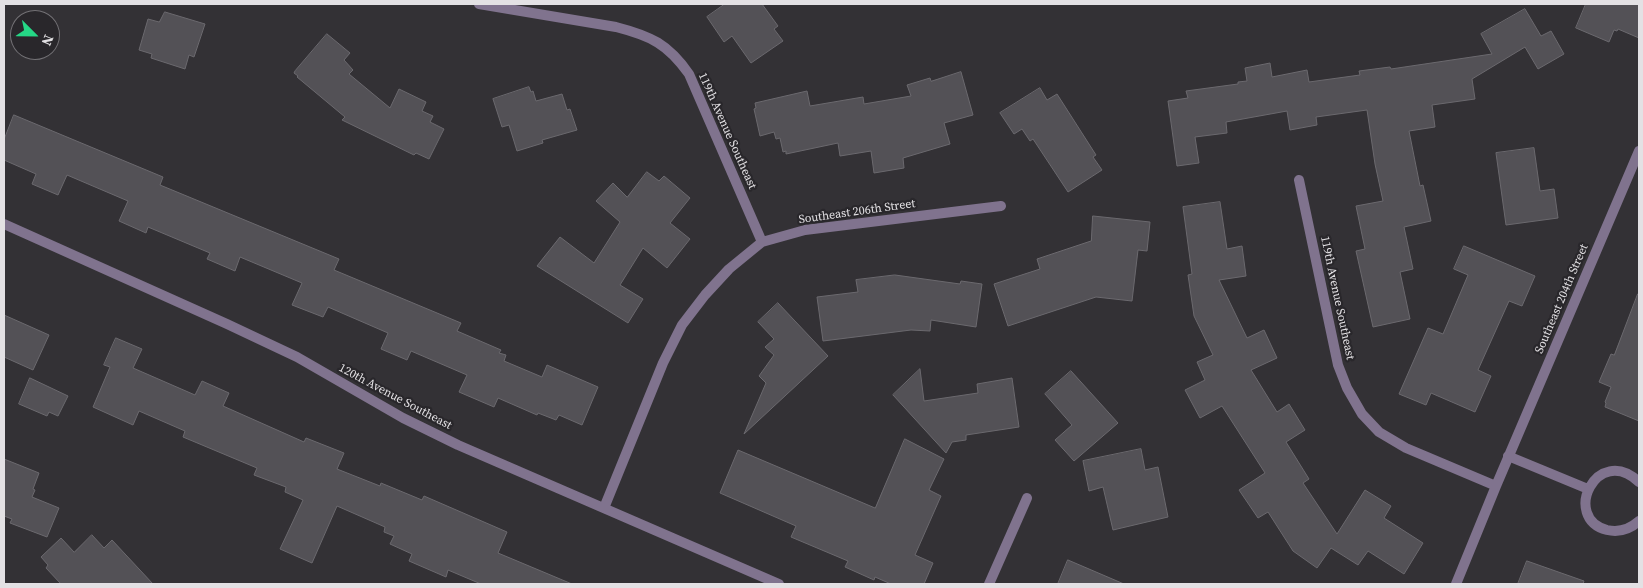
<!DOCTYPE html>
<html>
<head>
<meta charset="utf-8">
<style>
  body { margin:0 }
  #map { position:relative; width:1643px; height:588px; overflow:hidden; background:#333135; font-family:"Source Serif 4",serif }
  canvas { display:block }
  .frame { position:absolute; inset:0; border:5px solid #e3e1e4; pointer-events:none }
  .north { position:absolute; left:10px; top:10px; width:50px; height:50px; box-sizing:border-box; background:#29272b; border:1px solid #737175; border-radius:50%; rotate:113deg; font-size:14px; font-weight:700; line-height:20px; text-align:center; color:#e3e1e4 }
  .north::after { content:''; display:block; margin:auto; width:18px; height:22px; background:#25d886; clip-path:polygon(50% 0,100% 100%,50% 72%,0 100%) }
</style>
</head>
<body>
<div id="map">
<canvas width="1643" height="588"></canvas>
<div class="frame"></div>
<div class="north">N</div>
</div>
<script>
const c = document.querySelector('canvas').getContext('2d');
c.lineJoin = 'round';
function fill(path, color) { c.fillStyle = color; c.fill(path, 'evenodd'); }
function trace(path, color, width, dash) { c.strokeStyle = color; c.lineWidth = width; c.lineCap = dash ? 'butt' : 'round'; c.setLineDash(dash || []); c.stroke(path); }
function write(font, color, halo, rows, align = 'center') {
  c.font = font + ' "Source Serif 4",serif'; c.lineWidth = 4.5; c.setLineDash([]); c.textBaseline = 'middle'; c.strokeStyle = halo; c.fillStyle = color; for (const [text, x, y, turn = 0] of rows) {
    c.save(); c.translate(x, y); c.rotate((+turn || 0) * Math.PI / 180); c.textAlign = isNaN(turn) ? turn : align; if (halo) c.strokeText(text, 0, 0); c.fillText(text, 0, 0); c.restore();
  }
}
const building = new Path2D(`
  M725,4H762L778,26L774,29L783,41L751,63L732,36L724,42L707,17Z
  M1586,4H1639V38L1618,29L1617,31L1614,30L1609,42L1576,28Z
  M1525,9L1541,36L1551,31L1564,54L1538,69L1525,47L1472,79L1475,99L1432,105L1435,127L1409,131L1420,186L1423,185L1431,221L1404,227L1413,269L1400,272L1410,319L1373,327L1356,251L1365,249L1356,206L1383,201L1375,164L1367,110L1316,117L1317,125L1290,130L1287,111L1226,122L1227,133L1195,137L1199,163L1177,166L1168,101L1188,98L1186,91L1238,84V82L1247,81L1245,68L1270,63L1272,77L1307,70L1309,82L1360,75L1359,71L1390,67L1391,69L1492,54L1481,34Z
  M165,12L205,24L194,57L189,55L185,69L151,58L152,54L139,50L148,19L159,22Z
  M327,34L350,53L344,60L353,70L349,74L390,108L399,89L426,102L422,111L433,116L430,122L444,129L429,159L416,153L414,155L342,120L345,117L297,77L298,76L294,73L295,71Z
  M961,72L973,115L944,123L950,144L903,158L904,168L874,173L871,151L840,156L838,143L786,154V151L783,152L780,138L776,139L774,132L760,136L754,109L756,108L755,103L807,91L810,106L863,97L864,104L911,96L907,85L930,78L931,81Z
  M529,87L531,92L533,91L536,101L562,94L567,110L570,109L577,130L542,140L543,143L517,151L509,125L502,127L493,99Z
  M1040,88L1047,100L1057,94L1096,155L1093,157L1102,170L1068,192L1033,139L1030,141L1022,129L1014,134L1000,113Z
  M14,115L163,177L160,185L339,259L334,270L461,323L457,331L501,350L499,353L506,355L504,361L542,377L547,365L598,387L582,425L559,415L556,420L538,413L537,415L498,398L494,407L459,392L467,375L411,351L407,360L381,349L388,333L328,307L323,317L292,305L302,283L240,257L235,271L207,259L210,253L148,227L146,233L119,221L128,201L67,175L58,195L32,184L36,174L4,160V140Z
  M1534,148L1540,191L1554,189L1558,218L1506,225L1496,153Z
  M647,172L659,181L664,176L690,198L670,223L690,239L667,268L643,248L620,285L643,299L628,323L537,266L560,237L594,263L620,222L596,201L613,183L627,197Z
  M1220,202L1227,249L1242,246L1246,276L1219,280L1247,338L1264,330L1277,358L1251,370L1277,412L1289,404L1305,430L1286,442L1309,479L1303,483L1337,534L1365,490L1391,506L1384,518L1423,543L1404,574L1368,551L1358,565L1331,548L1317,568L1293,551L1268,512L1258,518L1239,490L1265,473L1222,406L1200,418L1185,390L1205,380L1197,362L1213,355L1194,316L1188,275L1192,274L1183,207Z
  M1093,216L1150,222L1147,251L1138,250L1132,301L1096,297L1008,326L994,284L1040,269L1037,259L1091,241Z
  M1464,246L1535,276L1522,306L1509,301L1478,370L1491,376L1475,412L1431,393L1426,405L1399,394L1428,328L1443,334L1468,275L1454,269Z
  M895,275L960,284L961,281L982,284L976,327L931,320L930,331L911,330L823,341L817,297L858,292L856,280Z
  M1638,294H1639V421L1605,407L1606,403L1605,402L1611,387L1599,382L1611,354L1614,355Z
  M778,303L828,356L744,434L766,383L759,376L774,355L765,347L774,339L758,322Z
  M4,315L49,335L33,370L4,357Z
  M116,338L142,349L133,368L195,395L202,381L229,393L223,406L304,442L306,438L344,453L337,469L380,486L381,483L422,500L424,496L507,532L498,553L572,584H481L448,570L446,577L409,561L412,554L390,544L394,536L384,532L385,527L337,506L312,563L280,549L303,500L285,492L286,487L254,475L257,468L183,437L185,431L139,411L133,425L93,407L110,367L104,365Z
  M920,369L924,401L978,393L977,384L1012,378L1019,427L966,435V440L952,442L946,453L893,395Z
  M1071,371L1118,423L1074,461L1055,440L1072,425L1045,394Z
  M30,378L68,396L58,416L49,412L47,416L19,404Z
  M905,439L944,459L929,490L941,496L915,555L933,563L924,584H891L875,577L874,580L845,567L848,561L791,537L796,526L720,493L738,450L875,508Z
  M1141,449L1145,470L1158,467L1168,517L1113,530L1103,487L1089,491L1083,461Z
  M4,459L39,473L33,489L35,490L32,497L59,508L47,537L10,523L12,519L4,516Z
  M92,535L104,548L112,540L153,584H61L46,568L48,565L41,557L61,538L74,552Z
  M1068,560L1124,584H1058Z
  M1527,561L1584,581L1583,584H1518Z`);
const street = new Path2D(`
  M479,4L616,27C651,36 668,44 689,74L762,242
  M1299,180L1338,365L1347,388L1362,414L1379,432L1406,448L1496,486
  M4,224L227,324L297,357L403,418L458,445L779,584
  M1508,456L1588,489
  M1639,482C1597,443 1561,518 1607,530C1620,533 1630,529 1639,521
  M604,508L663,363L682,325L705,295L729,269L762,242L805,230L1001,206
  M989,584L1027,498
  M1456,584L1496,486L1639,151`);
const streetNames = [
  ["119th Avenue Southeast",727,131,66],
  ["Southeast 206th Street",857,212,-8],
  ["119th Avenue Southeast",1337,298,78],
  ["Southeast 204th Street",1562,299,-67],
  ["120th Avenue Southeast",395,397,28]
];
fill(building, '#535156');
trace(building, '#6b696e', 1);
trace(street, '#80738e', 10);
write('12px', '#e3e1e4', '#29272b', streetNames);
</script>
</body>
</html>
